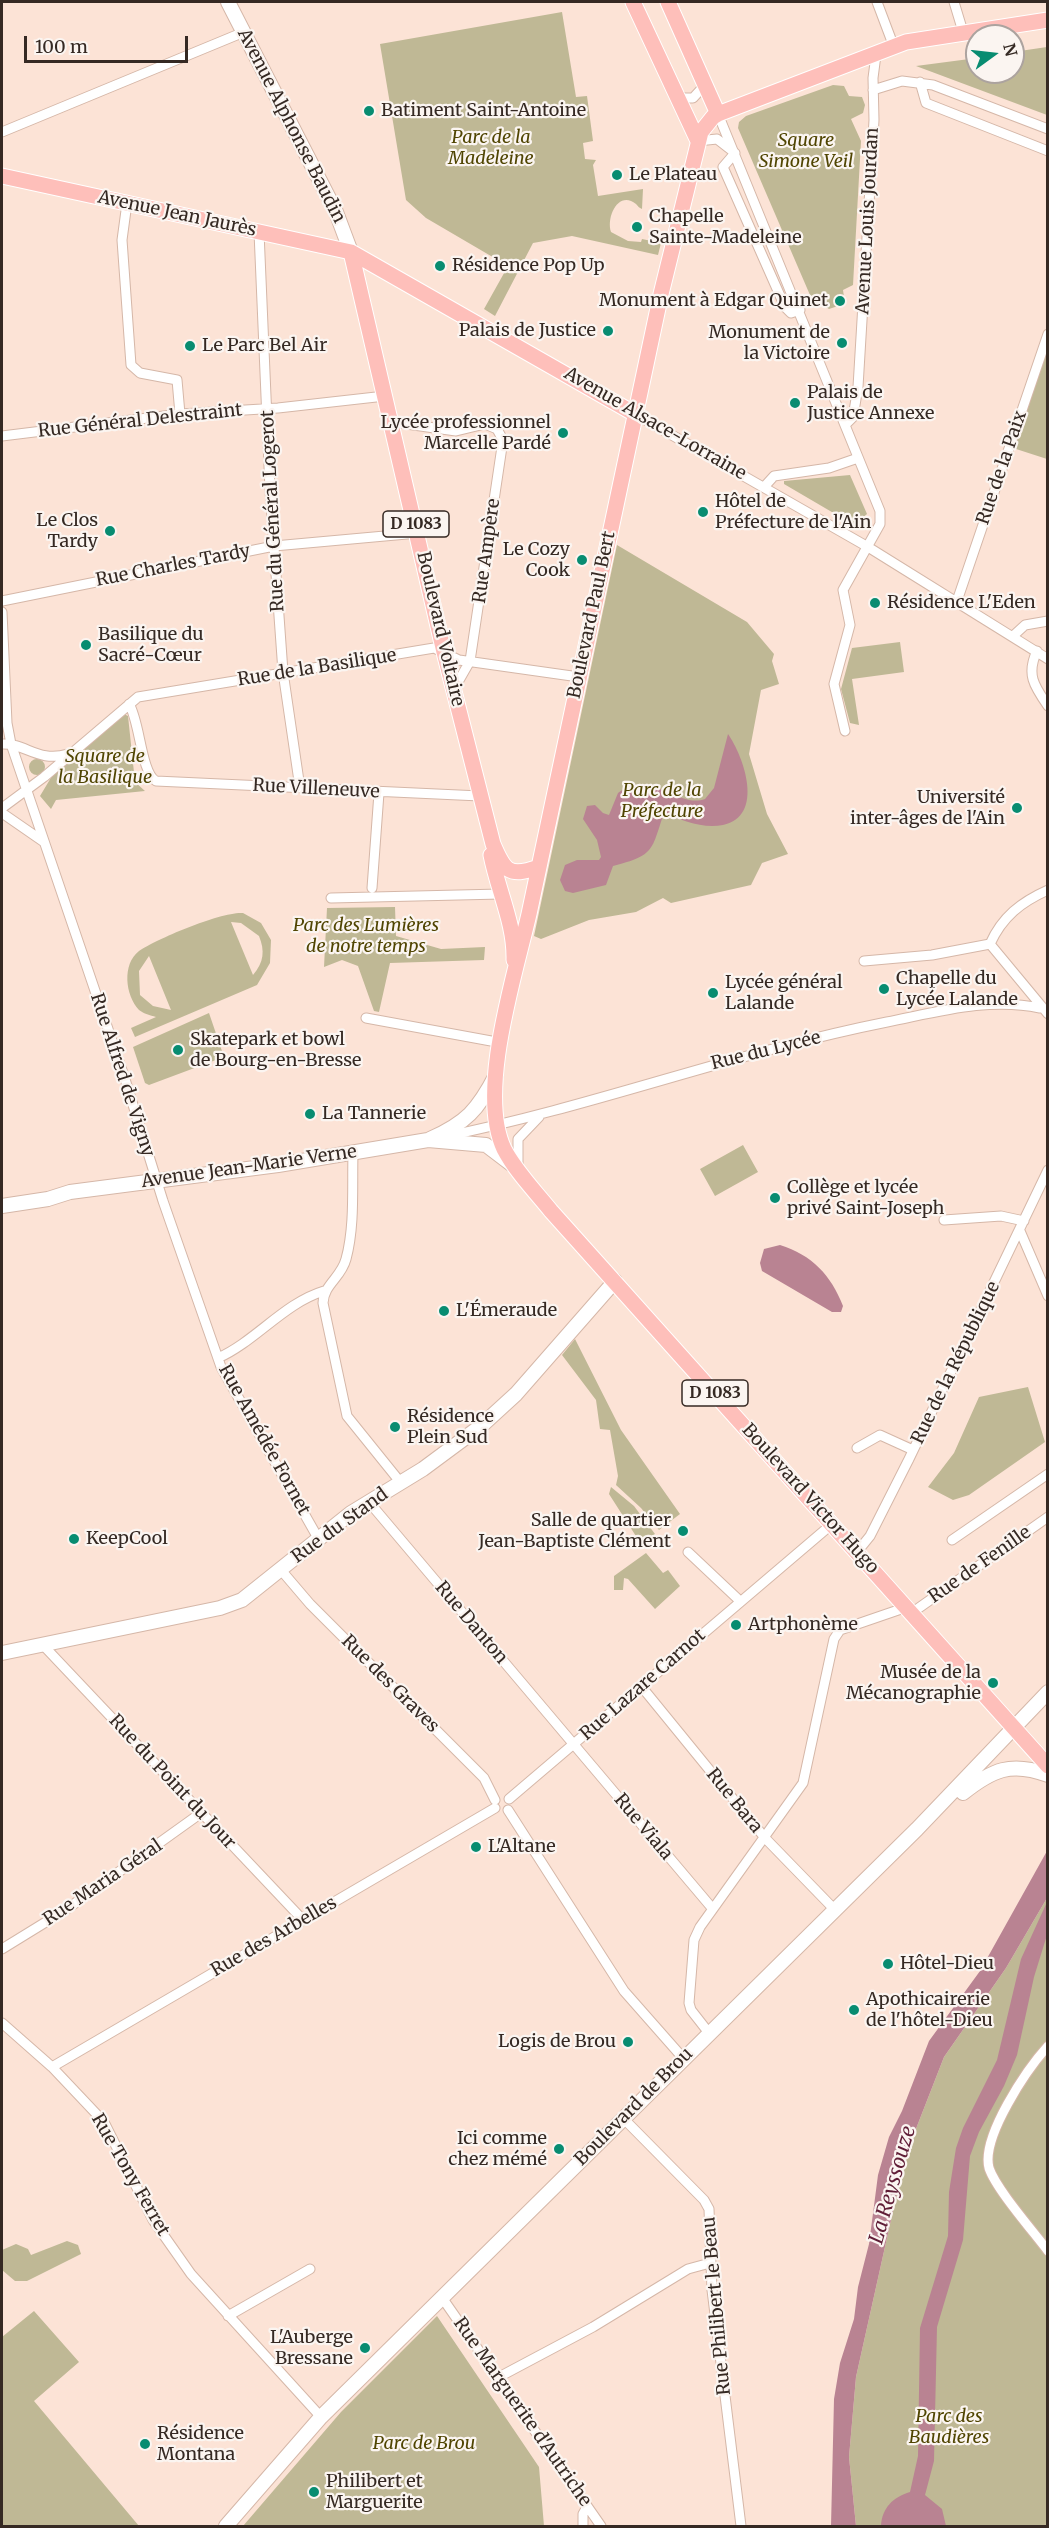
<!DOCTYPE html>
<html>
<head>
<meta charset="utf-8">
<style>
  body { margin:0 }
  #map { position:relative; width:1049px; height:2528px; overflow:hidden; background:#fce3d6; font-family:Merriweather,serif }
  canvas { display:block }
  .frame { position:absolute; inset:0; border:3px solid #352923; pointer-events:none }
  .north { position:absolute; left:965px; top:24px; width:60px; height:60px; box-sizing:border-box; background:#fbf5f1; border:2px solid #aca39f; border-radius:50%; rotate:75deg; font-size:16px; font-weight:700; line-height:24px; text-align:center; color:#352923 }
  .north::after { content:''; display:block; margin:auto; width:21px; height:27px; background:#088c71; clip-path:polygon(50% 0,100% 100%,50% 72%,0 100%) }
  .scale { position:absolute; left:24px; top:36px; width:164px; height:27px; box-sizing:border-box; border:3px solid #352923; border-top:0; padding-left:8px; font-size:18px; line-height:21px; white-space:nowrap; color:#352923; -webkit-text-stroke:4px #fbf5f1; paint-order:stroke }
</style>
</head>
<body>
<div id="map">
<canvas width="1049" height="2528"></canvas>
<div class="frame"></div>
<div class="north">N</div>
<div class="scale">100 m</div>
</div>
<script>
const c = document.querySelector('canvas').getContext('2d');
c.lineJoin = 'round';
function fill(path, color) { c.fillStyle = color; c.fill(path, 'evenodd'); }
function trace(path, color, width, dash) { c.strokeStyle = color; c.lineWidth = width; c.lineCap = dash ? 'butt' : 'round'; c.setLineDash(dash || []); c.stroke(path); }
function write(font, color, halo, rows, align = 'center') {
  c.font = font + ' Merriweather,serif'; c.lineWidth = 4.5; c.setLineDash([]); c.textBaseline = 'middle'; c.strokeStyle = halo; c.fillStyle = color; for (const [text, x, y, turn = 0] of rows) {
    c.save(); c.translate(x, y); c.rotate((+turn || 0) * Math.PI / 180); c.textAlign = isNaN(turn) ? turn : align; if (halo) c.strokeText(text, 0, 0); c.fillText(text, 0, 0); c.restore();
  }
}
const green = new Path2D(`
  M562,12L576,97L587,96L593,141L583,143L585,159L596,160L593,165L598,196L643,189L642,209C639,208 638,206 636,204C619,190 606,216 611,232L628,241L641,242L642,239L661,243L658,255L572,236L533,243L495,316L484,309L508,266L426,218L406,200L380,44Z
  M1047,47V115L916,66L977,58V72H1013V52Z
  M833,85L844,86L849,96L862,97L865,105L863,113L851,119L861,141L853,285L843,290L844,297L841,305L829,309L817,301L813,302L738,128L739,122L746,116Z
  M1047,346V459L1013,448Z
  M850,475L867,514L854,525L784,484V481Z
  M617,545L747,622L774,654L772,661L779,684L761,690L749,754L767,814L788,854L762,863L751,885L671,903L663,898L636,912L589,920L541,939L534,936Z
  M900,642L904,672L852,679L859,725L850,723L841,689L852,648Z
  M124,714L128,716L135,782L145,791L56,800L51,809L40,796L52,776Z
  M29 767a8 8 0 1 1 16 0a8 8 0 1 1-16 0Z
  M395,907L396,936L441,949L485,947L484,960L390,963L379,1012L374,1011L358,966L342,960L324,967L327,908Z
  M243,913L261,923L271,940L270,963L257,985L135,1037L131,1028L156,1017C150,1015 144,1014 139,1010C125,995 122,964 139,951C156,939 223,911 243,913ZM231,922L241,923L259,936C265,951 264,962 253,975ZM149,956L171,1010L153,1006L140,995L139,971Z
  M209,1013L224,1057L149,1085L145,1083L133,1047Z
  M743,1145L758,1172L715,1196L700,1169Z
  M575,1339L621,1430L680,1514L659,1530L641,1508L616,1485L618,1476L610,1430L600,1429L596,1400L562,1355Z
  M1028,1387L1045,1442L969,1495L953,1500L928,1487L954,1453L979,1397Z
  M611,1487L634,1506L655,1534L641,1544L609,1494Z
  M646,1553L663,1573L668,1570L680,1586L655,1609L628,1579L624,1578L623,1590H614V1576Z
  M1047,1898V2526H856L849,2457L856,2377L905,2157L944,2057L1006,1968Z
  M67,2241L78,2245L81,2254L27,2281H15L2,2270V2250L16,2244L28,2249L31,2255Z
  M34,2311L79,2362L34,2401L139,2526H2V2337Z
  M437,2316L539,2467L544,2526H243L341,2412Z`);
const water = new Path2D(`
  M728,734C744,757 765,816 723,825C702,829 682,820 664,813C651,850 656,855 613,866L606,885L573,893L565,891L560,880L565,865L577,860H599L601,857L597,840L583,819L587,806L595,805L603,813L609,815L618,793C649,768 678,809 705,799L714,788Z
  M780,1245C812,1255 831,1275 843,1306L841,1312H832L762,1271L760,1263L764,1249Z
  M1047,1851V1898L1006,1968L944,2057L905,2157L856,2377L849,2457L856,2526H831L834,2399L840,2363L854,2319L858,2287L869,2244L878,2175L889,2137L902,2111L929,2041L980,1971Z
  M1047,1902V1935L1034,1977L1017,2055L1004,2086L979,2132L970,2156L963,2240L937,2327L934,2461L925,2495L942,2509L946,2526H881C882,2508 893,2497 910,2492L918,2456L920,2328L948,2236L949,2192L956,2148L963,2128L997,2060L1021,1959Z`);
const street = new Path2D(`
  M877,2L894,47
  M954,2L964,35
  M920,82L926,103L1048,151
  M873,90L902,81L933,85L1048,129
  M678,95L684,98H693L705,85
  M718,114L880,511V524L843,590L850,625L834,684L845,731
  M2,132L244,32
  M698,141L717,139L735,153L723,167L785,307L791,313L800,310
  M127,203L122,240L131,365L140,373L177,380L180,414
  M259,232L270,490L283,672L300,788
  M635,414L868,547L1048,659
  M392,422L456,431L485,424L497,429L503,440L470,661L454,689
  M845,425L853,417L858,387L874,120L873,78L876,55
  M2,436L180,414L278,408L385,396
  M764,487L774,476L829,468L858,458
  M2,601L274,546L418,533
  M957,601L1048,334
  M2,612L7,723L11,744L124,1076L163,1201L221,1367L318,1538
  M1013,636L1025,625L1048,621
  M1037,651C1026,674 1034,686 1048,706
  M129,704C140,721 141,773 156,781L480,796
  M2,744C26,743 38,763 68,754
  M2,808L44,777L138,697L434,648L459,660L579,677
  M2,813L44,842
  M372,888L379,793
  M1048,890C1021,902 1002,917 990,944L1048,1014
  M331,898L501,894
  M864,961L932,955L990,944
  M366,1018L502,1043
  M442,1137C592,1107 736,1052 887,1022C938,1012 989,997 1040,1008
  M353,1153C352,1187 355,1226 346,1259C341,1278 324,1284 323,1303L347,1416L401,1483
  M518,1166V1139L539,1117
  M944,1220L1001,1216L1024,1221
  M1020,1231L1048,1296
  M218,1358C256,1341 284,1303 324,1291
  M857,1448L880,1435L913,1450
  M369,1502L712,1908
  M952,1540L1048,1474
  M688,1552L740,1601
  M857,1552L870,1536L909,1459L1048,1170
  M281,1570L310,1604L484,1778L495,1800
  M913,1612L1048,1517
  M42,1644L303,1920
  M641,1686L765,1838L834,1909
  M509,1799L832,1524
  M508,1810L624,1991L683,2058
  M2,1949L67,1909L201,1813
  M2,2023L52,2067L104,2122L153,2220L191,2274L321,2417
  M709,2033L691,2010L689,2003L694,1940L700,1927L803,1783L834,1639L840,1630L907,1607
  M1048,2046C1027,2069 981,2137 989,2168C996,2189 1033,2231 1048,2251
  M52,2067L495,1808
  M623,2118L704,2200L709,2209L712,2290L741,2526
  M443,2299L601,2526
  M228,2316L310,2269
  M499,2377L593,2327L688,2269L710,2263
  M583,2526V2514L587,2507`);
const secondary = new Path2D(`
  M228,2L336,212L351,252
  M430,1139C466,1123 478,1110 496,1075
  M2,1206L48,1199L70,1192L278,1165L428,1140L486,1145L511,1164
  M2,1653L220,1608L242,1600L351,1513L423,1469L481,1426L516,1394L615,1281
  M963,1793C992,1770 1011,1761 1048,1775
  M226,2526L321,2417L917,1829L1048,1692`);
const primary = new Path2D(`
  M633,2L698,141
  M668,2L718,114
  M1048,20L906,42L718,114L713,117L701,132L661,294L529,914C515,975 477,1092 504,1149C516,1172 535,1191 551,1211L1048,1766
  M2,176L351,252L635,414
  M351,252L444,652L493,844C504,870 508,878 539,867
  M491,855C498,891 515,924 514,960`);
const markers = [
  [369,111,6,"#088c71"],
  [617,175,6,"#088c71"],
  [637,227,6,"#088c71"],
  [440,266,6,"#088c71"],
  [840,301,6,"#088c71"],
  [608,331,6,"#088c71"],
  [842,343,6,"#088c71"],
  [190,346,6,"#088c71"],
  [795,403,6,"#088c71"],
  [563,433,6,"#088c71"],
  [703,512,6,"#088c71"],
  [110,531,6,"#088c71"],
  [582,560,6,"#088c71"],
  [875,603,6,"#088c71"],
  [86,645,6,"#088c71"],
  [1017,808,6,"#088c71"],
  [884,989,6,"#088c71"],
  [713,993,6,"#088c71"],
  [178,1050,6,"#088c71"],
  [310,1114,6,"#088c71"],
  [775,1198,6,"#088c71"],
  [444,1311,6,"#088c71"],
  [395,1427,6,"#088c71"],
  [683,1531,6,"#088c71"],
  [74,1539,6,"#088c71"],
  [736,1625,6,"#088c71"],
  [993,1683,6,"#088c71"],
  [476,1847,6,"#088c71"],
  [888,1964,6,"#088c71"],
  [854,2010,6,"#088c71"],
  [628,2042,6,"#088c71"],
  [559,2149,6,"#088c71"],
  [365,2348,6,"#088c71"],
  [145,2444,6,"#088c71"],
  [314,2492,6,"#088c71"]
];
const shields = [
  [416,524,66],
  [715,1393,66]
];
const shieldNames = [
  ["D 1083",416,524],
  ["D 1083",715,1393]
];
const poiNames = [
  ["Batiment Saint-Antoine",381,111],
  ["Le Plateau",629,175],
  ["Chapelle",649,217],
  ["Sainte-Madeleine",649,238],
  ["Résidence Pop Up",452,266],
  ["Monument à Edgar Quinet",828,301,"right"],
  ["Palais de Justice",596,331,"right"],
  ["Monument de",830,333,"right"],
  ["la Victoire",830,354,"right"],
  ["Le Parc Bel Air",202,346],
  ["Palais de",807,393],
  ["Justice Annexe",807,414],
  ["Lycée professionnel",551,423,"right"],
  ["Marcelle Pardé",551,444,"right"],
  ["Hôtel de",715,502],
  ["Préfecture de l'Ain",715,523],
  ["Le Clos",98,521,"right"],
  ["Tardy",98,542,"right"],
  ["Le Cozy",570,550,"right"],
  ["Cook",570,571,"right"],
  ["Résidence L'Eden",887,603],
  ["Basilique du",98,635],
  ["Sacré-Cœur",98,656],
  ["Université",1005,798,"right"],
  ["inter-âges de l'Ain",1005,819,"right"],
  ["Chapelle du",896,979],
  ["Lycée Lalande",896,1000],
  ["Lycée général",725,983],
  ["Lalande",725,1004],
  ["Skatepark et bowl",190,1040],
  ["de Bourg-en-Bresse",190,1061],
  ["La Tannerie",322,1114],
  ["Collège et lycée",787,1188],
  ["privé Saint-Joseph",787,1209],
  ["L'Émeraude",456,1311],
  ["Résidence",407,1417],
  ["Plein Sud",407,1438],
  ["Salle de quartier",671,1521,"right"],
  ["Jean-Baptiste Clément",671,1542,"right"],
  ["KeepCool",86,1539],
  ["Artphonème",748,1625],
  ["Musée de la",981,1673,"right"],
  ["Mécanographie",981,1694,"right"],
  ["L'Altane",488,1847],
  ["Hôtel-Dieu",900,1964],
  ["Apothicairerie",866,2000],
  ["de l'hôtel-Dieu",866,2021],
  ["Logis de Brou",616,2042,"right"],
  ["Ici comme",547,2139,"right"],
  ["chez mémé",547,2160,"right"],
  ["L'Auberge",353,2338,"right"],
  ["Bressane",353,2359,"right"],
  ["Résidence",157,2434],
  ["Montana",157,2455],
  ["Philibert et",326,2482],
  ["Marguerite",326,2503]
];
const streetNames = [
  ["Avenue Alphonse Baudin",291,126,63],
  ["Avenue Jean Jaurès",177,214,12],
  ["Avenue Louis Jourdan",868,221,-87],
  ["Rue Général Delestraint",140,421,-6],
  ["Avenue Alsace-Lorraine",655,424,30],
  ["Rue de la Paix",1002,468,-71],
  ["Rue du Général Logerot",273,511,-93],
  ["Rue Ampère",487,551,-82],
  ["Rue Charles Tardy",173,566,-11],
  ["Boulevard Paul Bert",592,615,-78],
  ["Boulevard Voltaire",440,629,77],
  ["Rue de la Basilique",317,668,-9],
  ["Rue Villeneuve",316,789,3],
  ["Rue du Lycée",766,1051,-14],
  ["Rue Alfred de Vigny",122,1075,72],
  ["Avenue Jean-Marie Verne",249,1167,-8],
  ["Rue de la République",956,1363,-64],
  ["Rue Amédée Fornet",264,1440,61],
  ["Boulevard Victor Hugo",810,1499,48],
  ["Rue du Stand",340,1526,-36],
  ["Rue de Fenille",980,1565,-35],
  ["Rue Danton",471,1623,50],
  ["Rue des Graves",390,1684,45],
  ["Rue Lazare Carnot",643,1685,-41],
  ["Rue du Point du Jour",172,1782,47],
  ["Rue Bara",734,1801,51],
  ["Rue Viala",643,1827,50],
  ["Rue Maria Géral",103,1883,-34],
  ["Rue des Arbelles",274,1937,-30],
  ["Boulevard de Brou",634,2107,-45],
  ["Rue Tony Ferret",130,2175,60],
  ["Rue Philibert le Beau",717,2306,-95],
  ["Rue Marguerite d'Autriche",522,2412,55]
];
const parkNames = [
  ["Parc de la",491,138],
  ["Madeleine",491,159],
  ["Square",806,141],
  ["Simone Veil",806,162],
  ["Square de",105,757],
  ["la Basilique",105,778],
  ["Parc de la",662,791],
  ["Préfecture",662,812],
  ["Parc des Lumières",366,926],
  ["de notre temps",366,947],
  ["Parc des",949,2417],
  ["Baudières",949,2438],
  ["Parc de Brou",424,2444]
];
const waterNames = [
  ["La Reyssouze",893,2185,-74]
];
fill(green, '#bfb895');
fill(water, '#b98392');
trace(street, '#d5b7a8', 11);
trace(secondary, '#d5b7a8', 16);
trace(primary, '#fff', 17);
trace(street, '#fff', 9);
trace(secondary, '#fff', 14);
trace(primary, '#febfba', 15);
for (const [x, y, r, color] of markers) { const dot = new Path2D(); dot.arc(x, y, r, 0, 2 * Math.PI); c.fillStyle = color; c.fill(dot); trace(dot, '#fbf5f1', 2); }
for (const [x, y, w] of shields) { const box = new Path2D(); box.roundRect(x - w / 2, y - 13, w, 26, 4.5); c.fillStyle = '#fbf5f1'; c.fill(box); trace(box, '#352923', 1.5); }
write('bold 16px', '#352923', null, shieldNames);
write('18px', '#352923', '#fbf5f1', poiNames, 'left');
write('18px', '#352923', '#fbf5f1', streetNames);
write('italic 18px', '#504502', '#fbf5f1', parkNames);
write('italic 20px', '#601e37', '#fbf5f1', waterNames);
</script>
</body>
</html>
